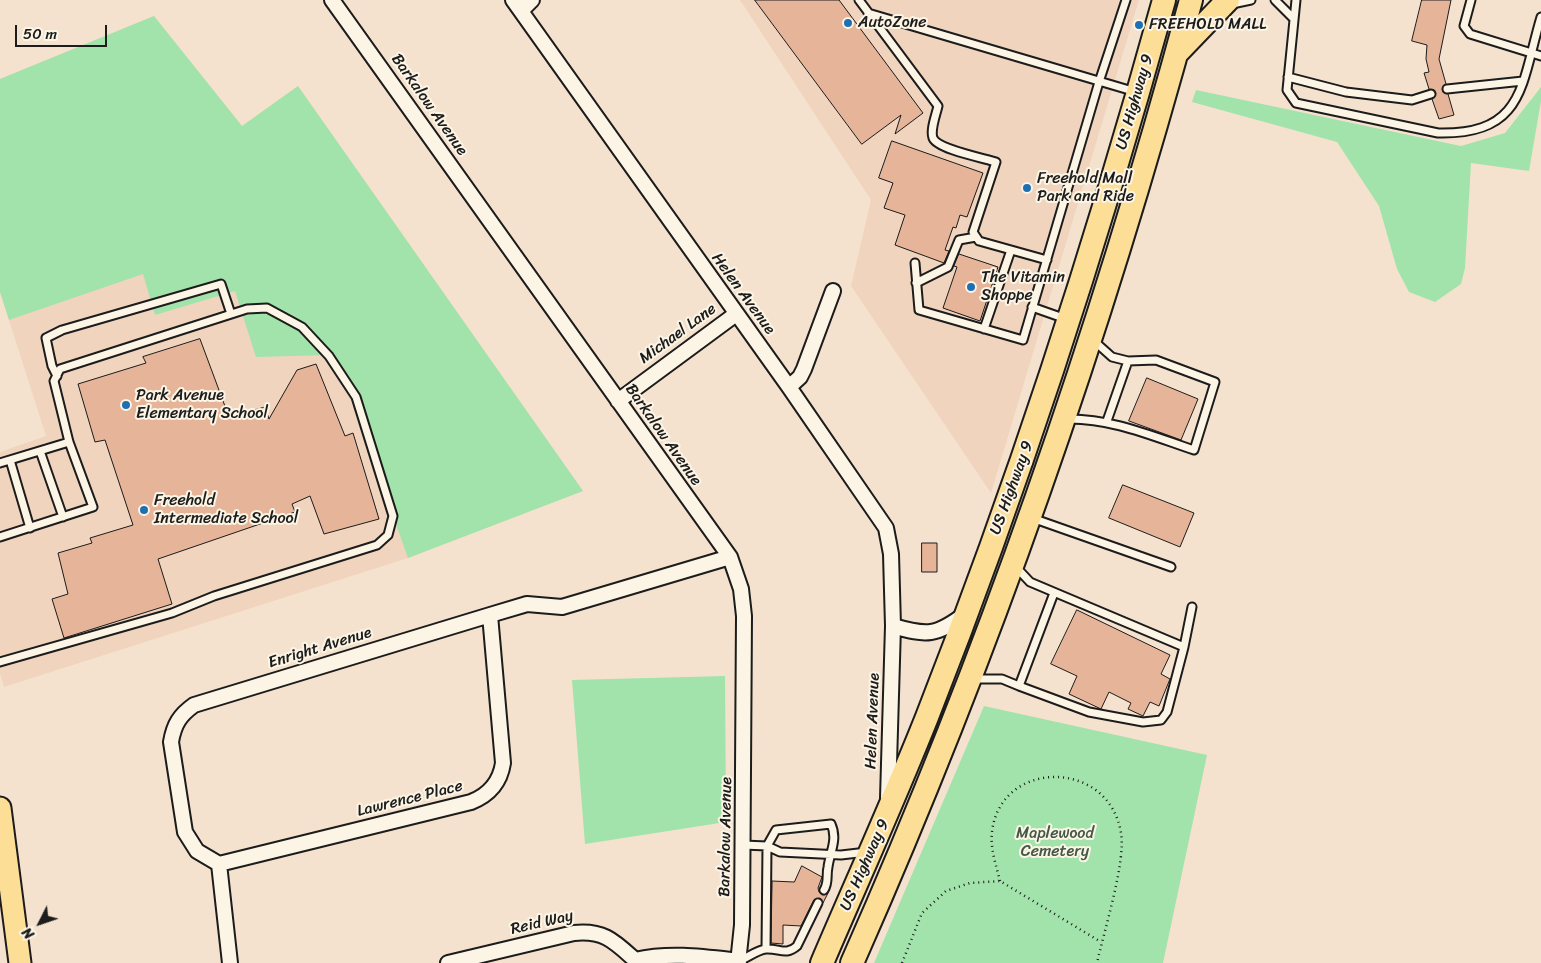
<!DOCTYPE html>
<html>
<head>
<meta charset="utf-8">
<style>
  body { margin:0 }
  #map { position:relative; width:1541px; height:963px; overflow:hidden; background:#f5e2ce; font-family:Sriracha,sans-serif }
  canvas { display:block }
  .north { position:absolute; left:15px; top:898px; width:50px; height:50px; -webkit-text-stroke:4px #fcf5e5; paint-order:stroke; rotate:229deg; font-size:14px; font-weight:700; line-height:20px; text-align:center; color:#1c1c1c }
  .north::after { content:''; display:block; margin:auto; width:18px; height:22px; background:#1c1c1c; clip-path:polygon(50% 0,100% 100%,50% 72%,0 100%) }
  .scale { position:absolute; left:15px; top:25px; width:92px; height:22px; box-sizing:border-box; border:2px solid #1c1c1c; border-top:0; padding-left:6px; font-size:15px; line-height:18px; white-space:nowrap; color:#1c1c1c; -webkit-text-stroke:4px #fcf5e5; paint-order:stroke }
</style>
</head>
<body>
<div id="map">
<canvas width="1541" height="963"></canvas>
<div class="north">N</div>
<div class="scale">50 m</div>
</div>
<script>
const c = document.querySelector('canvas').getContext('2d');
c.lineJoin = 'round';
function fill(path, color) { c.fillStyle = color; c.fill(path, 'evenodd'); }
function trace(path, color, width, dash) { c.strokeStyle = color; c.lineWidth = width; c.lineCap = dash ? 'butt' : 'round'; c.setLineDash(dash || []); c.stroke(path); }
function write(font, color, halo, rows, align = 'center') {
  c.font = font + ' Sriracha,sans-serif'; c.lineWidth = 4; c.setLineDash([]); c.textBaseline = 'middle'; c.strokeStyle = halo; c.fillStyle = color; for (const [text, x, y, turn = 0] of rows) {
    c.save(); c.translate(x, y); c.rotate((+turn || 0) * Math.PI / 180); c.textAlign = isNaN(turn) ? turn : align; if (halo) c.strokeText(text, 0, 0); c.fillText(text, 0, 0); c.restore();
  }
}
const built = new Path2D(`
  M740,0H1139L991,493L851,286L871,200Z
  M154,16L242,126L298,86L583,491L408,558L4,687L0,674V452L46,436L0,292V79Z`);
const green = new Path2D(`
  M154,16L242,126L298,86L583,491L408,558L342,372L328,355L256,357L235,291L155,315L143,274L9,320L0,292V79Z
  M1541,87V101L1529,171L1471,163L1465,268L1461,284L1435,302L1409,292L1397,269L1379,206L1337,142L1192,102L1196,90L1461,146L1505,133Z
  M725,676L726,822L585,844L572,680Z
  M984,706L1207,755L1163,963H874Z`);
const building = new Path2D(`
  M755,0H839L923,113L895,134L901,115L862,144Z
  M1422,0H1451L1439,59L1446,84L1442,90L1448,94L1454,115L1439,119L1432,99L1436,93L1429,89L1424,73L1429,72L1426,59L1427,45L1412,41Z
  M892,141L983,173L967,217L960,215L956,228L953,227L945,250L949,251L944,263L895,245L905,215L884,208L893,183L879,178Z
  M959,254L998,267L980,321L943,308L957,267L954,266Z
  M200,339L229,417L265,407L269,419L297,370L316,364L345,436L353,433L379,519L324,534L310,496L292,504L295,512L158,559L172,604L64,638L52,599L68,594L58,553L92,543L90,538L133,525L105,440L95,442L78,384L146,363L143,357Z
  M1147,378L1198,399L1181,440L1129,421Z
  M1123,485L1194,513L1180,547L1109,518Z
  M922,543H937V572H922Z
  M1077,610L1170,655L1161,674L1170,679L1159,706L1150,702L1143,716L1128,709L1131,703L1109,692L1101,709L1069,694L1077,676L1051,664Z
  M802,866L822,877L818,888L819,892L824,895L828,893L823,903L820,898L814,900L801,926L783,925V944L771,943L772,881L794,882Z`);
const path = new Path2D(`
  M1000,881C996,865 990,848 992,832C1000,759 1109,758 1121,833C1126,862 1104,931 1097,963
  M902,963L922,913L946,891L970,883L1000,881L1101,942`);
const service = new Path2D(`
  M859,0L938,106C936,115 930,130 933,138C937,149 983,158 996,162L973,232L979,241L1047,260
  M1275,0L1293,18
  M1296,0L1287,90L1296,103L1438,133C1525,135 1521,84 1541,17
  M1471,0L1464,26L1470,34L1541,56
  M1232,4L1251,0
  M868,13L1136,92
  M1288,77L1346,92L1412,100L1431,94
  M1447,89L1523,81
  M915,263L919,310L1023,340L1099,82L1126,0
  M916,283L948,267L959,240L976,237
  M1032,307L1066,319
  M984,329L1011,250
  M57,376L52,366L46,338L62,330L221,284L231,314
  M1066,419C1111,418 1152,436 1194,450L1215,382L1156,360L1128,361L1112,357L1093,340
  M1107,421L1128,361
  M40,451L63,517
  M10,460L30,528
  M0,463L69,442
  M1032,518L1171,567
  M0,537L93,507L69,442L54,381L60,369L247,309L267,308L302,327L329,356L356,397L393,516L388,535L377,545L214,596L172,613L0,662
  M1015,566L1030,582L1184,647
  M1054,593L1019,686L1089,712L1143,722L1161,720L1167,712L1184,647L1192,607
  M974,679H1002L1019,686
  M743,845L767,846L780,852L841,855L867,852
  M766,949L767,846L776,830L831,824C838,839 830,852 828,867C826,876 829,882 824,890
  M739,961C747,958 757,950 766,949C779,948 786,956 797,946L818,903`);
const minor = new Path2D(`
  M332,0L730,557L741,589L744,616L742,925L738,963
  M513,0L789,387L886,528L891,554L893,626L888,798
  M521,11L532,0
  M789,387L800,377L804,369L833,291
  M618,401L736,314
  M893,626C927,636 936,636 965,614
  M219,864L471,802C489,795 500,783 503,763L490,615
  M635,960C670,952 704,957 739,961
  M230,963L219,864L197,851L185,832L171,742C174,724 180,715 194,705L490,615L527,604L562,607L730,557
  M448,963L574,933C604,930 614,941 635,960V963`);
const primary = new Path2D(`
  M0,808L20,963`);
const trunk = new Path2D(`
  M1178,52L1228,0
  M822,963C857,881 894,800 927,717C1019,483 1097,243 1164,0
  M852,963C990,652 1102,329 1191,0`);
const markers = [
  [848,23,5,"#1f6fb2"],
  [1139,25,5,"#1f6fb2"],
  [1027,188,5,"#1f6fb2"],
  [971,287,5,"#1f6fb2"],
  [126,405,5,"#1f6fb2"],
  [144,510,5,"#1f6fb2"]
];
const poiNames = [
  ["AutoZone",858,23],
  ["FREEHOLD MALL",1149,25],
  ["Freehold Mall",1037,179],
  ["Park and Ride",1037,197],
  ["The Vitamin",981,278],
  ["Shoppe",981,296],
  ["Park Avenue",136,396],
  ["Elementary School",136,414],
  ["Freehold",154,501],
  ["Intermediate School",154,519]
];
const streetNames = [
  ["US Highway 9",1135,102,-74],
  ["Barkalow Avenue",429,105,55],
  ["Helen Avenue",743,294,54],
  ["Michael Lane",678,334,-36],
  ["Barkalow Avenue",663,435,55],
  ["US Highway 9",1012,488,-70],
  ["Enright Avenue",320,648,-17],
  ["Helen Avenue",873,721,-88],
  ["Lawrence Place",410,799,-14],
  ["Barkalow Avenue",726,837,-89],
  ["US Highway 9",865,865,-66],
  ["Reid Way",542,923,-13]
];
const parkNames = [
  ["Maplewood",1055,834],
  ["Cemetery",1055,852]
];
fill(built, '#f0d4be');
fill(green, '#a2e3ac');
fill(building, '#e6b498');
trace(building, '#1c1c1c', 1);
trace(service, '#1c1c1c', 11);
trace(minor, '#1c1c1c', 18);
trace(primary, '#1c1c1c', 25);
trace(trunk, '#1c1c1c', 26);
trace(path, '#1c1c1c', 2.5, [1, 4]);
trace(service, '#fcf5e5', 7);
trace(minor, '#fcf5e5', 14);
trace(primary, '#fdde96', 21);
trace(trunk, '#fdde96', 22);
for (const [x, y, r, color] of markers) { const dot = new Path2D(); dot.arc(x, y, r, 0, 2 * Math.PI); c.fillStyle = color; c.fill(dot); trace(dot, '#fcf5e5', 2); }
write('16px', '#1c1c1c', '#fcf5e5', poiNames, 'left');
write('16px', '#1c1c1c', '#fcf5e5', streetNames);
write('16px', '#445847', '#fcf5e5', parkNames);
</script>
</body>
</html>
